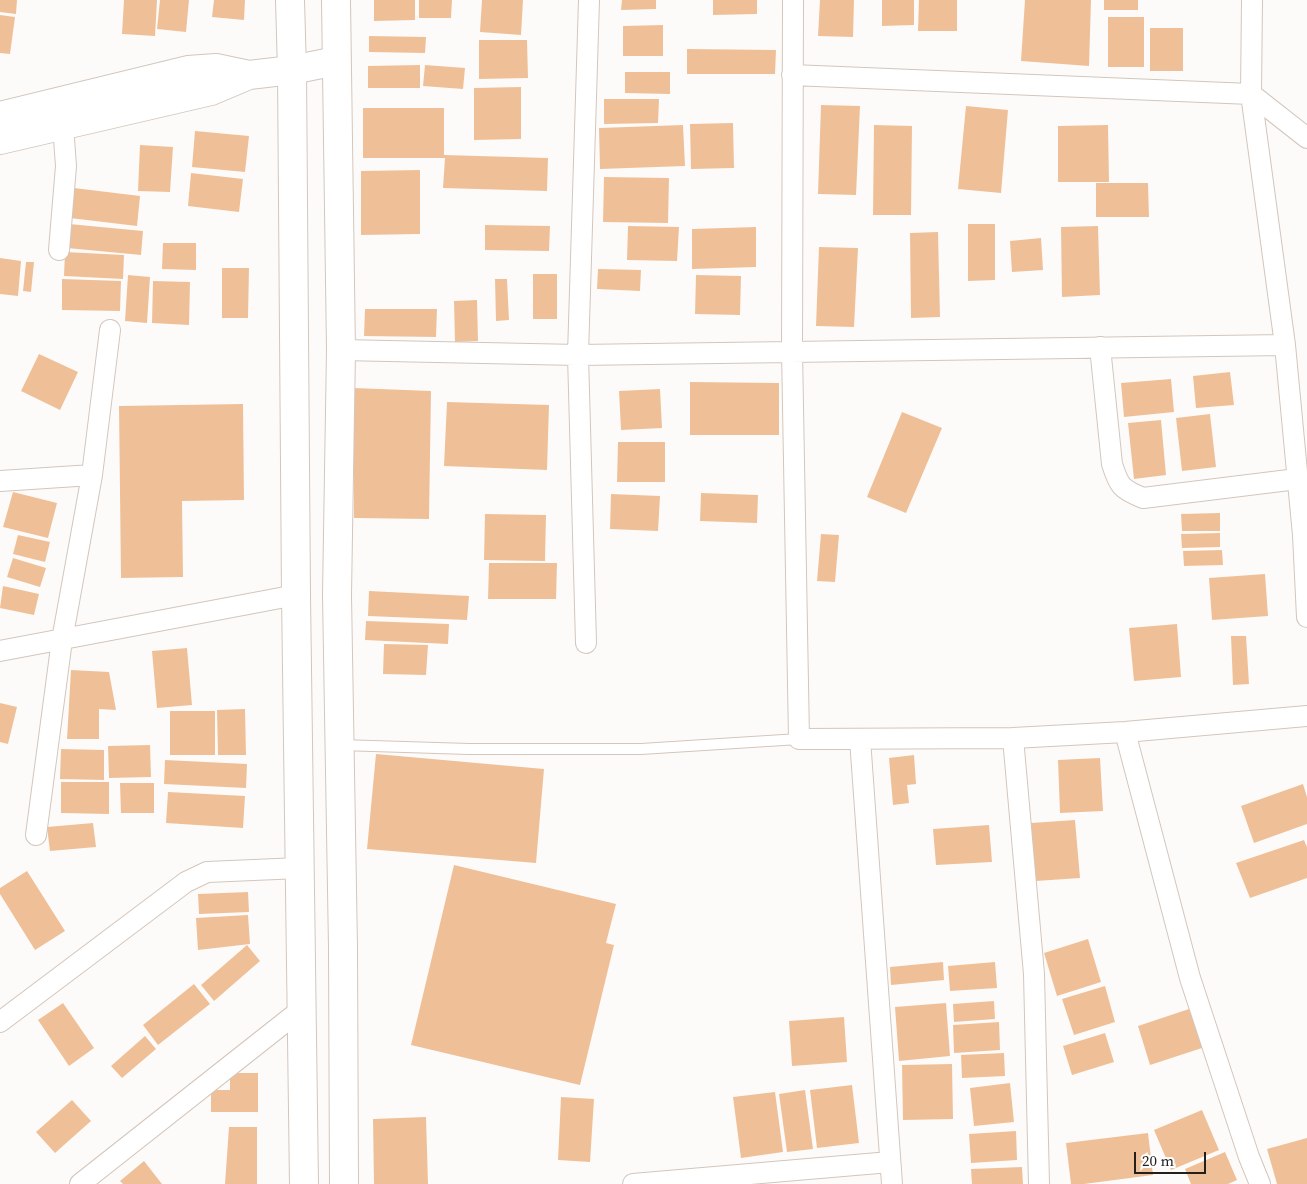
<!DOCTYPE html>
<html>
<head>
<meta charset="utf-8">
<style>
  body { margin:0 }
  #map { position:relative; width:1307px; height:1184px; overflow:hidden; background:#fdfbf9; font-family:"Source Serif 4",serif }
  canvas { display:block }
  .scale { position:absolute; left:1134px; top:1152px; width:72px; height:22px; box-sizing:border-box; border:2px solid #231f1b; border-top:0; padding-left:6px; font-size:15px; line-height:18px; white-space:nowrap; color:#231f1b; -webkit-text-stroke:4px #fff; paint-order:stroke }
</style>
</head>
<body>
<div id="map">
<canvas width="1307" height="1184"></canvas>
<div class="scale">20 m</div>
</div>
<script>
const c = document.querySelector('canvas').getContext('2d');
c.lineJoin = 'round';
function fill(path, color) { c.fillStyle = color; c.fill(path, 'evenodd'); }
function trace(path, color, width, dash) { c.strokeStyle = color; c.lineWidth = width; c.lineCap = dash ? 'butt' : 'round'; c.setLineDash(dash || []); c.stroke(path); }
const building = new Path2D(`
  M0,0H17L16,14L0,12Z
  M124,0H157L155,36L122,34Z
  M160,0H189L186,32L157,29Z
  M214,0H245L244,20L212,17Z
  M374,0H415V20L374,21Z
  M419,0H452L451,18H419Z
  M482,0H523L521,35L480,32Z
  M622,0H656V9L621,10Z
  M713,0H757V14L713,15Z
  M820,0H854L853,37L818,36Z
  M882,0H914V25L882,26Z
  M919,0H957V31H918Z
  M1025,0H1091L1089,66L1021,61Z
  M1104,0H1138V10H1104Z
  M0,15L15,17L10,54L0,53Z
  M1108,17H1144V67H1108Z
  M663,25V56H623V26Z
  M1150,28H1183V71H1150Z
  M369,36L426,37L425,53L369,52Z
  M479,40H527L528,78L479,79Z
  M687,49L776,50L775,74H687Z
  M420,65V88H368V66Z
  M425,65L465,68L463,89L423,86Z
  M625,72H670V94L625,93Z
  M521,87V139L474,140V88Z
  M604,99H659L658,123L604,124Z
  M821,105L860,106L856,195L818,194Z
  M966,106L1008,110L1001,193L958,189Z
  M363,108H444V155L548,158L547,191L443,188L445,158H363Z
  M733,123L734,168L691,169L690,124Z
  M683,125L685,166L600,169L599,128Z
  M874,125L912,126L911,215H873Z
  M1108,125L1109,182H1058V126Z
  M195,131L249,136L245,172L192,167Z
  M140,145L173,147L170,192L138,191Z
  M420,170V234L361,235V171Z
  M191,173L243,179L239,212L188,206Z
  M604,177L669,178L668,223L603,222Z
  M1096,183H1148L1149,217H1096Z
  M74,188L140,196L137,226L70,218Z
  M69,224L143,231L141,255L67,248Z
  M968,224H995V280L968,281Z
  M485,225L550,226L549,251L485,250Z
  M628,226L679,227L677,261L627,260Z
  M1098,226L1100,295L1062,297L1061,227Z
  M756,227V267L692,269V229Z
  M938,232L940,317L911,318L910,233Z
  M1041,238L1043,270L1012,272L1010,241Z
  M163,243H196V270L162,269Z
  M819,247L858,248L854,327L816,326Z
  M65,252L124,255L123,279L64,276Z
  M0,258L21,261L18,296L0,294Z
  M26,262H34L31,292L23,291Z
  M222,268H249L248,318H222Z
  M598,269L641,270L640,291L597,289Z
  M533,274H557V319H533Z
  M128,275L150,277L147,323L125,321Z
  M696,275L741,276L740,315L695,314Z
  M62,279L121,281L120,311L62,310Z
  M495,279H507L509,320L496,321Z
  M153,281L190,282L189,325L152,323Z
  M477,300L478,341L455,342L454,301Z
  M365,309H437L436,337L364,336Z
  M39,354L78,372L60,410L21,391Z
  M1230,372L1234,405L1196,408L1193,376Z
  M1171,379L1174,412L1124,417L1121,383Z
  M690,382L779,383V435H690Z
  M354,388L431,391L429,519L354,518Z
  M660,389L662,428L621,430L619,391Z
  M447,402L549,405L547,470L444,466Z
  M243,404L244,500L182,501L183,577L121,578L119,406Z
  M902,412L942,428L906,513L867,497Z
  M1210,414L1216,467L1182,471L1176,418Z
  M1161,420L1166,475L1134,479L1128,423Z
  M618,442H665V482H617Z
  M13,492L57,503L48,538L3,527Z
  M701,493L758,495L757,523L700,521Z
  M611,494L660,496L658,531L610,529Z
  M1220,513V531H1182L1181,514Z
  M485,514L546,515L545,561L484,560Z
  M1220,533V547L1182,548L1181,534Z
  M821,534L839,535L835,582L817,581Z
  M18,535L50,542L45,562L13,554Z
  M1222,550L1223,565L1184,566L1183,551Z
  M13,558L46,568L40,587L7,577Z
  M489,563H557L556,599H488Z
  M1265,574L1268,616L1212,620L1209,578Z
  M3,586L39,594L34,615L0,608Z
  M369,591L469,596L467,620L368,616Z
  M366,621L449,624L448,644L365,640Z
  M1177,624L1181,677L1134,681L1129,628Z
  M1231,636H1246L1249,684L1233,685Z
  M384,644L428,645L426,675L383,674Z
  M187,648L192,705L157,708L152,651Z
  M71,670L109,672L116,710L99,709V739H67Z
  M0,703L17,707L8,744L0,742Z
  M245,709L246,755H218L217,710Z
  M170,711H215V755H170Z
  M150,745L151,777L109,778L108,746Z
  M61,749L104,750V780L60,779Z
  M376,754L544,769L536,863L367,849Z
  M914,755L916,784L907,785L909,803L893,805L889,758Z
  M1100,758L1103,811L1060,813L1058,760Z
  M165,760L247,764L246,788L164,784Z
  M61,782H109V814L61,813Z
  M120,783H154V813H121Z
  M1303,784L1307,797V824L1254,843L1241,806Z
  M168,792L245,796L243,828L166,823Z
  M1075,820L1080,878L1036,881L1031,823Z
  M93,823L96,847L50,851L47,827Z
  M989,825L992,862L936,865L933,829Z
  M1304,840L1307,847V878L1250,898L1236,863Z
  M454,865L616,904L606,943L614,945L580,1085L411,1045Z
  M27,871L65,931L35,950L0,894V888Z
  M248,892L249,912L199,914L198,894Z
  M248,915L250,944L198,950L196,918Z
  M1088,939L1101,982L1057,996L1044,953Z
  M247,945L260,961L214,1001L201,985Z
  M943,962L944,980L891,985L890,967Z
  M995,962L997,988L950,991L948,966Z
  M194,984L210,1004L158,1045L143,1025Z
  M1105,986L1115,1022L1074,1035L1062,999Z
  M994,1001L995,1019L954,1022L953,1004Z
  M63,1003L94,1048L69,1066L38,1020Z
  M946,1003L950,1056L899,1061L895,1007Z
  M1192,1008L1205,1047L1150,1065L1138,1026Z
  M844,1017L847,1062L792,1066L789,1021Z
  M999,1022L1000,1050L954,1053L953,1025Z
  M1105,1033L1114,1062L1072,1075L1063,1046Z
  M145,1036L156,1049L122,1078L111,1066Z
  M1004,1053L1005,1076L962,1078L961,1055Z
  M952,1064L953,1119L903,1120L902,1065Z
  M230,1073H258V1112H211V1090H230Z
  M1010,1083L1014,1122L974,1126L970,1088Z
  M852,1085L859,1143L817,1148L810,1090Z
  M805,1090L813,1149L787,1152L779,1094Z
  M775,1092L783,1152L741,1158L733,1097Z
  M561,1097L594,1099L590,1162L558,1160Z
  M72,1100L91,1121L55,1153L36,1132Z
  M1202,1110L1219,1150L1171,1170L1154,1130Z
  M426,1117L428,1184H374L373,1119Z
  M229,1127H257V1184H225Z
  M1016,1131L1017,1160L971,1163L969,1134Z
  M1148,1133L1153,1175L1084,1184H1071L1066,1143Z
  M1307,1138V1184H1277L1267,1149Z
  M1225,1152L1237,1180L1228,1184H1191L1185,1169Z
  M144,1161L162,1184H123L120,1181Z
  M1022,1167L1023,1184H972L971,1169Z`);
const lane = new Path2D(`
  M340,745L469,749H641L799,739`);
const street = new Path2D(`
  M793,0L792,351L799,739L1013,738L1125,732L1307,716
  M1252,0L1251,94L1307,138
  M792,75L1251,94L1285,345
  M59,250L66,166L63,125
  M1100,347L1112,464C1119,486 1121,489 1143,498L1297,479
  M341,350L578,355L1285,345L1303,535
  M0,481L92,475
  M1307,534L1303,535L1307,617
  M586,643L578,355L589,0
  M0,651L296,595
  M1125,732L1190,978L1249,1157L1260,1184
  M1013,738L1034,974L1039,1184
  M860,739L892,1184
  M36,835L62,640L92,475L110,330
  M0,1022L186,882L207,872L300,868
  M80,1184L303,1008
  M633,1184L890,1162`);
const secondary = new Path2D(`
  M0,116L188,70L216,68L249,75
  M0,140L211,91L249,75L292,70L336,61`);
const primary = new Path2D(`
  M290,0L292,70L296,595L304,1184
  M336,0L341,350L337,595L343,948L344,1184`);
fill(building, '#efc097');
trace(lane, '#d3c6bc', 12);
trace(street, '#d3c6bc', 22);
trace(secondary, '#d3c6bc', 30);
trace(primary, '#d3c6bc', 30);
trace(lane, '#fff', 10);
trace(street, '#fff', 20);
trace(secondary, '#fff', 28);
trace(primary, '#fff', 28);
</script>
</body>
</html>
